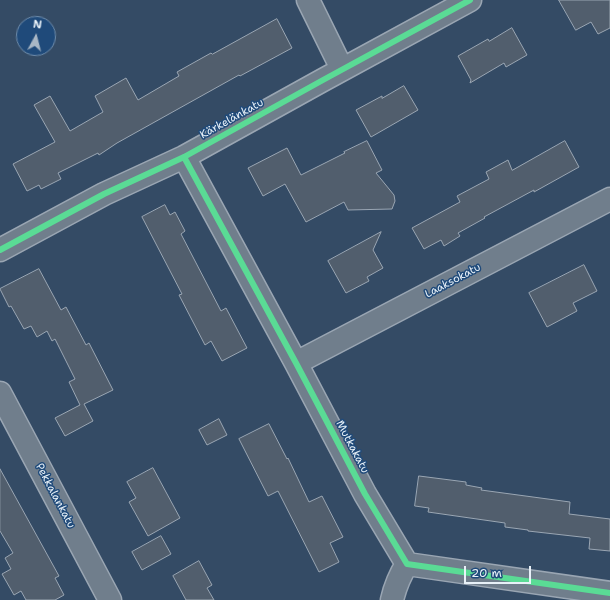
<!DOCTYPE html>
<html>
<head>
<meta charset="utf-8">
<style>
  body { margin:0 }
  #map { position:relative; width:610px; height:600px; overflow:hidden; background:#344b65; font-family:"Shantell Sans",sans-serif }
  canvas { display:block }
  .north { position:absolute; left:16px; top:16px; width:40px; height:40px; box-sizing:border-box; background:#1f4a7a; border:1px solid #6f8dac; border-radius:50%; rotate:7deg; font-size:11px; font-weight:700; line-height:16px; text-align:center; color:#e8f1f8 }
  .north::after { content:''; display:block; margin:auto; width:14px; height:18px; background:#a9b7c5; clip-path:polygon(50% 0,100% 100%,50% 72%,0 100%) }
  .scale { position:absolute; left:464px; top:566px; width:67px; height:18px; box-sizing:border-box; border:2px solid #e8f1f8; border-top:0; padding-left:5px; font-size:12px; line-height:14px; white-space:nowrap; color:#e8f1f8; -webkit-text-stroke:3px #1f4a7a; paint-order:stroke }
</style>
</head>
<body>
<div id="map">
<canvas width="610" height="600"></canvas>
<div class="north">N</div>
<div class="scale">20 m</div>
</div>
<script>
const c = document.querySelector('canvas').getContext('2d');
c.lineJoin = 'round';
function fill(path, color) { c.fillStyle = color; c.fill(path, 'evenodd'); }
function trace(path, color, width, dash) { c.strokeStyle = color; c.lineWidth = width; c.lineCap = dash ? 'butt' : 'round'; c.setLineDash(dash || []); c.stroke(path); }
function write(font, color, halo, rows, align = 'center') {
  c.font = font + ' "Shantell Sans",sans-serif'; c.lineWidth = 3; c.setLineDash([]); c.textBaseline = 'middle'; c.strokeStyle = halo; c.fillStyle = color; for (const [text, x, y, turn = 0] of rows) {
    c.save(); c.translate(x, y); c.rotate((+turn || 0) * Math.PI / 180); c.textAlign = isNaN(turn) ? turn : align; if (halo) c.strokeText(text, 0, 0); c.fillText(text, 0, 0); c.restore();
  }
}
const building = new Path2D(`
  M559,0H610V28L598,34L591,22L576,30Z
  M277,19L292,48L240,76L239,75L117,143L99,155L98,153L58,173L61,179L41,189L39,185L27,191L13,164L55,142L34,105L50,96L70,131L103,112L95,96L126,78L138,100L179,76L177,72L211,53L212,54Z
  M512,28L527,55L506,67L504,63L470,83L471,80L458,56L488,39L489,41Z
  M404,86L418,110L371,137L356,110L382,96V98Z
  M367,141L382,170L376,173L394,195L395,201L392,209L348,210L344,202L306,222L285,184L263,196L248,168L287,148L301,175L345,153L344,152Z
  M565,141L579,167L534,192V190L484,217L485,218L458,233L460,236L444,246L441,240L424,249L412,228L460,202L457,196L489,179L486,172L508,160L512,170Z
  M165,205L170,215L175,212L185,231L181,234L221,311L226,308L247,348L222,361L211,341L205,345L179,295L182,294L142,217Z
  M381,232L373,250L383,268L367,277L369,281L346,293L328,261Z
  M584,265L597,291L573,303L577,311L547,327L529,293Z
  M39,269L61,310L66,307L86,345L89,343L113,390L84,404L93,421L65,436L55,418L80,405L69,382L75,379L55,339L52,341L47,331L37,337L31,326L24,329L11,306L9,307L0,289Z
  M219,419L227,435L207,445L199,430Z
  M269,424L287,459L288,458L309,502L322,496L343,537L330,543L339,562L319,572L278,491L268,496L239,439Z
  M153,468L180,518L148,536L129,502L136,498L127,482Z
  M0,469L59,576L55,578L64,595L55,600H26L21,591L14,595L2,574L11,569L5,558L13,553L0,531Z
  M419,476L466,482V485L482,488L481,490L570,502L569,514L610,519V551L589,549L590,538L528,531V530L505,527V523L428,512L429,508L415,506Z
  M161,536L171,554L142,570L132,552Z
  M199,561L212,585L207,588L214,600H186L173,576Z`);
const minor = new Path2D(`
  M308,0L342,69
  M184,157L296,363L365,494L407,564L610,593
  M0,250L104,194L184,157L323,80L470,0
  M296,363L610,199
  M0,393L110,600
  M392,600C395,587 400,575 407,564`);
const cycleway = new Path2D(`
  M184,157L296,363L365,494L407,564L610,593
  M0,250L104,194L184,157L323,80L470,0`);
const streetNames = [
  ["Kärkelänkatu",232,119,-29],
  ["Laaksokatu",453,281,-28],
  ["Mutkakatu",352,447,62],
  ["Pekkalankatu",55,496,62]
];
fill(building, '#515e6d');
trace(building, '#9aa6b3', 1);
trace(minor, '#9aa6b3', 25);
trace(minor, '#707e8c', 22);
trace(cycleway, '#5adb95', 6);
write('11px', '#e8f1f8', '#1f4a7a', streetNames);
</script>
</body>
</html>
